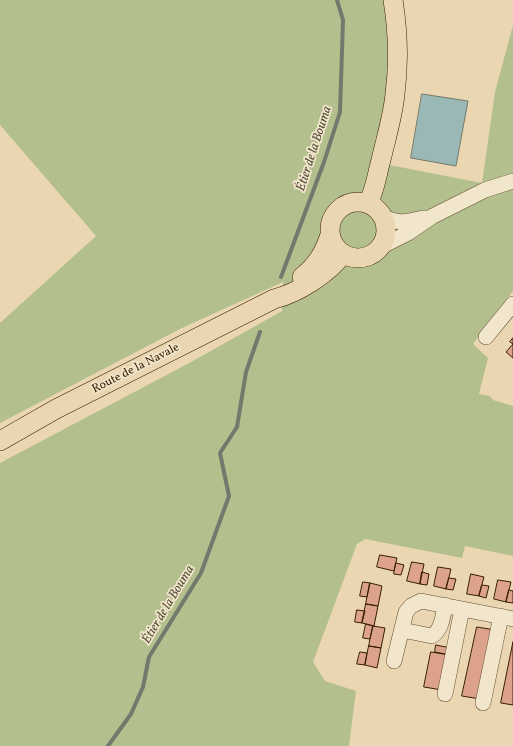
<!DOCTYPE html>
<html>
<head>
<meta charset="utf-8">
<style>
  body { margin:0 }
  canvas { display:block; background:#ead7b1 }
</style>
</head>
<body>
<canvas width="513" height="746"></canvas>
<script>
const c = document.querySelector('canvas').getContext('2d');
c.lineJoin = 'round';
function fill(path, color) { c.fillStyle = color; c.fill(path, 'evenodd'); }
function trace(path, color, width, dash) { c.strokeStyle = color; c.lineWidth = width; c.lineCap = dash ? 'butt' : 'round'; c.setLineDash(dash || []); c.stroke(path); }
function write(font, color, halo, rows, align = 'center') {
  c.font = font + ' Vollkorn,serif'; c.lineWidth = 3.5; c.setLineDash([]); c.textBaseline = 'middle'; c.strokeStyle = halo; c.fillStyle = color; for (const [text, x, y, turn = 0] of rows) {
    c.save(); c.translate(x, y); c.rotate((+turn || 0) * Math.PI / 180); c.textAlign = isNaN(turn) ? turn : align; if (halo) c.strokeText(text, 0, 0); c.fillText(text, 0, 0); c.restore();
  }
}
const green = new Path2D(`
  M0,0H386L391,89L374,162L482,183L495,92L513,25V291L473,344L488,358L479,394L490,396L493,400L513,406V556L465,546L462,558L365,539L357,544L313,662L325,681L356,691L349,746H0V463L191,362L282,311L283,282L182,328L0,423V323L96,236L0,125Z`);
const water = new Path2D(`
  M422,94L468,101L456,166L411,158Z`);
const stream = new Path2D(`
  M281,277L324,162L340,112L343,20L337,0
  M108,746L131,714L143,687L149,657L201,573L229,496L220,453L237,427L246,372L260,332`);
const building = new Path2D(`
  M513,338V358L506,352L513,344L510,342Z
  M380,555L397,558L394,571L377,567Z
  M412,562L424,564L420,584L407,581Z
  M396,563L404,565L401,575L394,574Z
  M438,567L451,569L446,589L434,586Z
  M422,572L429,574L427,585L420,584Z
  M471,574L484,577L479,596L467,594Z
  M449,578L456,579L453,590L446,589Z
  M498,580L511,582L506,602L494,599Z
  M363,582L370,583L367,597L360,596Z
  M370,583L382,586L378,606L366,604Z
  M482,585L489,586L486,598L479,596Z
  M509,590L513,591V603L506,602Z
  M366,604L378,606L374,626L362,623Z
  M357,610L365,611L362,623L355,622Z
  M366,624L373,626L370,639L363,638Z
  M373,626L385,628L381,648L369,646Z
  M477,627L495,630L480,699L462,696Z
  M513,642V705L501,703Z
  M436,645L451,648L450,655L435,652Z
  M369,646L381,648L377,668L365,665Z
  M360,652L367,653L365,665L357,664Z
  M431,652L450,655L442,690L424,687Z`);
const minor = new Path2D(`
  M383,217C403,225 405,221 424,218
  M380,247L408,233L433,216L485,190L513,181
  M486,337L513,304
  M402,630L432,636C442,630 443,615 445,605
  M394,661L406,612L411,606L421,601L513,619
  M445,694L462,609
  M483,703L501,616`);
const major = new Path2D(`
  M330 230a28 28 0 1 1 56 0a28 28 0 1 1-56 0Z
  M368,203C375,191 377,174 381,160C386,138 393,116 395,94C399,63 398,31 393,0
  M302,277C317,265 324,253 330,235
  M0,441L56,409L274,299C298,293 328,274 343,254`);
const streetNames = [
  ["Route de la Navale",136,369,-27]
];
const waterNames = [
  ["Étier de la Bouma",315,149,-72],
  ["Étier de la Bouma",169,605,-59]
];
fill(green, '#b4bf8e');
fill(water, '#9ab8b5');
trace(water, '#727a6d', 1);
trace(stream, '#727a6d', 4);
fill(building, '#dca28c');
trace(building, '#361d01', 1);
trace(minor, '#634c2d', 16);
trace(major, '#361d01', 20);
trace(minor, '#f1e5cc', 15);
trace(major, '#ead7b1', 19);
write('12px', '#361d01', '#f1e5cc', streetNames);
write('italic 13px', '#544c37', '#f1e5cc', waterNames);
</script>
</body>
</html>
